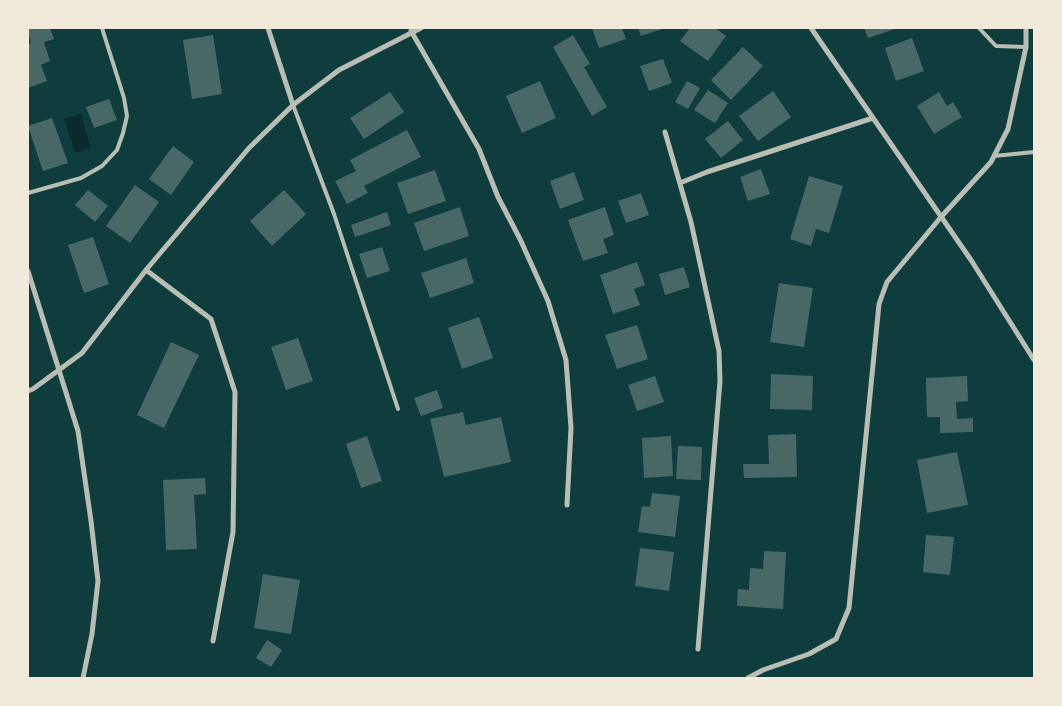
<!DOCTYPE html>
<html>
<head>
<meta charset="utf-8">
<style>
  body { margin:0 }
  #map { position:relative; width:1062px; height:706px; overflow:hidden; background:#0f3d3e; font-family:Arial,sans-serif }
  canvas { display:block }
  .frame { position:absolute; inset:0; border:29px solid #f1e9da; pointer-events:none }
</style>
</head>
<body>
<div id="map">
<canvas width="1062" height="706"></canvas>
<div class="frame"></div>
</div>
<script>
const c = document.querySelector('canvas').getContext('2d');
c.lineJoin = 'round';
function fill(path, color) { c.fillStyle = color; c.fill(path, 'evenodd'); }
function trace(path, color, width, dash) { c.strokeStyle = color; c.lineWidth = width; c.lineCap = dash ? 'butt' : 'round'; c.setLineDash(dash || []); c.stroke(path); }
const water = new Path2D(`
  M81,114L91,148L75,153L64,119Z`);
const building = new Path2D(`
  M28,28H50L54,39L44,42L50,61L41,65L47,81L28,88V44L31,43L28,34Z
  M592,28H622L626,39L599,48Z
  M638,28H665L641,36Z
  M690,28H715L726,36L708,61L680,41Z
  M864,28H898L868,38Z
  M213,35L222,94L192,99L183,40Z
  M573,35L590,64L584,67L607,107L592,116L553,47Z
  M912,38L924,71L896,81L885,48Z
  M743,47L763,66L731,100L711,80Z
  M663,59L672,83L649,91L640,66Z
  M540,81L556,118L522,133L506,96Z
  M687,81L700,88L688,109L675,102Z
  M708,90L728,103L715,123L694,110Z
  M773,91L791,117L758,141L739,116Z
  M390,92L404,112L364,139L350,118Z
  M939,92L947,106L953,102L962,117L934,134L917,106Z
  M109,99L117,120L94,128L86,107Z
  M52,118L68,163L43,171L28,126Z
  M728,121L743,140L721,158L705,139Z
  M407,130L421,157L364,186L368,193L347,204L335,181L356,171L350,160Z
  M173,146L194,162L171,195L149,179Z
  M761,169L770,194L748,201L740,177Z
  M435,170L446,201L408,214L397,183Z
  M574,172L584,200L560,209L550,181Z
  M809,176L843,186L829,233L816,229L811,246L790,239Z
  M135,185L159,202L130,243L106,226Z
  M88,190L108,206L95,222L75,205Z
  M284,190L306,214L272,246L250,221Z
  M641,193L649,215L626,223L618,201Z
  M460,207L469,236L424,251L414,223Z
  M605,207L614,235L603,239L608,253L583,261L568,220Z
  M387,212L391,225L355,237L351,225Z
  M93,237L109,284L84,293L68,245Z
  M382,247L390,271L367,278L359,254Z
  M466,258L474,283L430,298L421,273Z
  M637,262L645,285L634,289L640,305L613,314L600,275Z
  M684,267L690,287L665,295L659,274Z
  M779,283L813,288L804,347L770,342Z
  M479,317L493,358L462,369L448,328Z
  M637,325L648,359L617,369L605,335Z
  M298,338L313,381L286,390L271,347Z
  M171,342L199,355L164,428L137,415Z
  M771,374L813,376L812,410L770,409Z
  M655,376L664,402L637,411L628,385Z
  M967,376L968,401L956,402L957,419L973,418V432L940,433V417H927L926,378Z
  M437,390L443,408L421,416L414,398Z
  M463,412L466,425L501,417L511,462L444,477L430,419Z
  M796,434L797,477L744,478L743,464H769L768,435Z
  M367,436L382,481L361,488L346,444Z
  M671,436L673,476L644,478L642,438Z
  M678,446L702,447L701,480L676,479Z
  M957,452L968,505L927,513L917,460Z
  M205,478L206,494L194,495L197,549L166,550L163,480Z
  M652,493L680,496L675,537L638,532L642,506L650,507Z
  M926,535L954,537L950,575L923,572Z
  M640,548L674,552L669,591L635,586Z
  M764,551L786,552L783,609L737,606L738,589L749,590L750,568L763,569Z
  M263,574L300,580L291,634L254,628Z
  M267,640L282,650L271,667L256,658Z`);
const service = new Path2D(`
  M979,28L996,46L1026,47
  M293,105L334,214L398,409
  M994,156L1034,152
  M28,193L81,178L102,166L117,150L123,133L127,116L124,98L102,28`);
const minor = new Path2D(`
  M268,28L293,105
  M811,28L971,260L1034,360
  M411,31L479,149L498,197L520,239L548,301L566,360L571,428L567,505
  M665,132L691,222L719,351L720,381L698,649
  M680,183L707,172L873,118
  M146,270L211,319L235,392L233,532L213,641
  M28,271L78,431L91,521L98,581L92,634L83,678
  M28,391L33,389L82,353L146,270L249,148L293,105L339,70L421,28
  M748,678L763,670L809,654L836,639L849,608L879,304L887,282L941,217L991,162L1008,129L1026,47V28`);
fill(water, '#0a2a2b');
fill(building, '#486865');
trace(service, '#b8beb3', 4);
trace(minor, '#b8beb3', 5);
</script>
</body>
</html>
